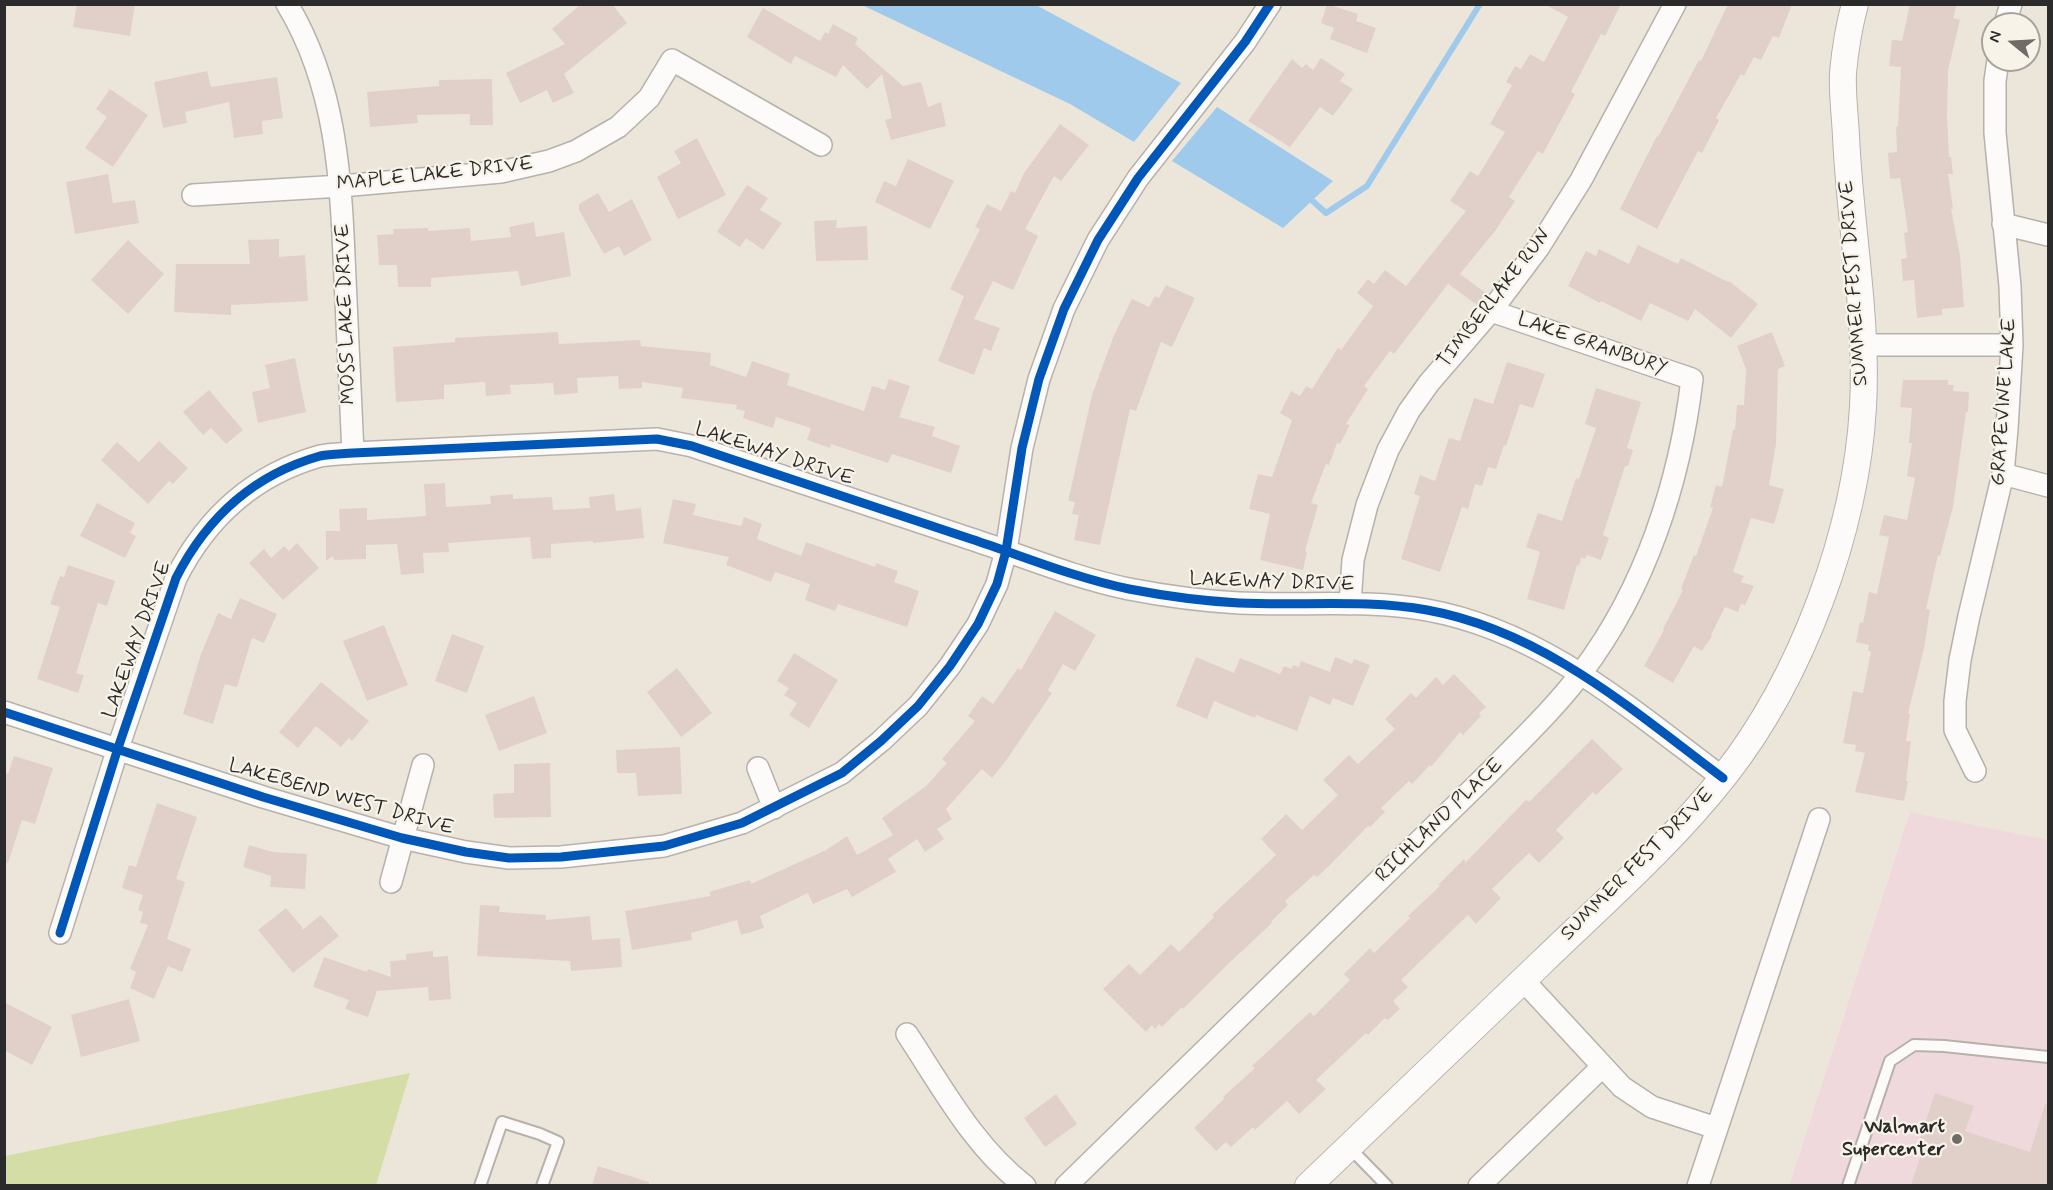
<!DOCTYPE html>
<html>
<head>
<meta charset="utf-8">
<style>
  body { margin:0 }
  #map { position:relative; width:2053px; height:1190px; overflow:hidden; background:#ece6da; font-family:Mynerve,sans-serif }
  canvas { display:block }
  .frame { position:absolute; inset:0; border:6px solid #2b2b2b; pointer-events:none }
  .north { position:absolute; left:1981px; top:12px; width:60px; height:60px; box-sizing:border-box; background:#f7f3e8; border:2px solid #a5a39c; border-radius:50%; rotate:288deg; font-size:16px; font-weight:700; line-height:24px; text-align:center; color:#2b2b2b }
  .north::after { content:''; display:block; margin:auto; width:21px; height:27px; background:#6f6c68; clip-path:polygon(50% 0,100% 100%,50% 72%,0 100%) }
</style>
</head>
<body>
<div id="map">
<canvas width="2053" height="1190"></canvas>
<div class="frame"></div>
<div class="north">N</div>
</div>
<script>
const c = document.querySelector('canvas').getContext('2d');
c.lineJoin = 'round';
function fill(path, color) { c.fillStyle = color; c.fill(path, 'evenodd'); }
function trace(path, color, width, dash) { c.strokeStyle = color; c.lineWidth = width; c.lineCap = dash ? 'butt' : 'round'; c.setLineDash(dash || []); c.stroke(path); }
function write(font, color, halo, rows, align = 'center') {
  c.font = font + ' Mynerve,sans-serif'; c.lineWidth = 4.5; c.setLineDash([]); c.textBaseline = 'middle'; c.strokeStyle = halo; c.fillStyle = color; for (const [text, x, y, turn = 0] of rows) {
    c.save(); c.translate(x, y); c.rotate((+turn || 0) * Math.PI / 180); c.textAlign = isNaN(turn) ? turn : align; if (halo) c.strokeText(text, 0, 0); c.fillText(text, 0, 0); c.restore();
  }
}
const built = new Path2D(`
  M1910,812L2048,840V1185L1789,1186Z`);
const green = new Path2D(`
  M410,1073L376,1185H5V1156Z`);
const water = new Path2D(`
  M862,5H1036L1181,83L1134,142L1070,104Z
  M1217,107L1333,181L1283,228L1172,161Z`);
const stream = new Path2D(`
  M1307,196L1326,213L1367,186L1480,4`);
const building = new Path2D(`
  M77,4H135L130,36L73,27Z
  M581,4H612L627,23L564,74L574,93L553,103L547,90L520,103L506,73L565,44L552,29Z
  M1327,4L1358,14L1356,21L1376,28L1367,53L1330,39L1334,28L1321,23Z
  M1544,4H1621L1605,36L1601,34L1571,92L1575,94L1543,154L1538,151L1509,197L1515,201L1495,231L1460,274L1486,293L1477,305L1448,284L1394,354L1390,351L1364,386L1368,389L1346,424L1350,425L1340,444L1337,443L1329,465L1326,464L1311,503L1318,505L1305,551L1307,552L1303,570L1260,560L1270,514L1249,509L1258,474L1272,477L1292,420L1280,413L1291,391L1300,396L1306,386L1312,389L1338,348L1341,350L1373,306L1357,293L1368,279L1374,284L1385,270L1406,286L1466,211L1450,201L1470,171L1478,176L1505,132L1490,124L1512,85L1506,82L1515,66L1521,69L1530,54L1544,62L1568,17Z
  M1728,4H1792L1779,38L1773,36L1761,60L1754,57L1744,76L1741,74L1716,118L1719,120L1702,153L1698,151L1657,229L1620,209L1657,136L1658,137L1699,60L1701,61Z
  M1910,4H1957L1953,18L1960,20L1948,70L1947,117L1949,157H1951L1953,174H1948L1953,209H1951L1960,255L1964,307L1942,309V315L1917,318L1914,280L1903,281L1901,259L1907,258L1904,233L1908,232L1900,178L1890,179L1888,153L1897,152L1896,127L1898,126L1901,67L1889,66L1892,40L1902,41Z
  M763,8L820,41L825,32L828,34L833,24L858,38L855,44L903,86L921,82L928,107L941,102L946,126L891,140L885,120L892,118L882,74L867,89L843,65L836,77L795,56L791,64L747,37Z
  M1321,58L1345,74L1340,81L1353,89L1333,116L1320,107L1290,147L1248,121L1292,59L1302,68L1306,64L1313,70Z
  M207,71L211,87L277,77L283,118L262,121L263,134L234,138L229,102L185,112L187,123L163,128L154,82Z
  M492,79L493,125H470V114L417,115L418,123L370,127L367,92L439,86V80Z
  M110,89L148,115L113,167L85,148L107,117L96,109Z
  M1060,124L1089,145L1061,181L1054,176L1025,229L1038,236L1013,290L993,281L974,319L1000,328L991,351L984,348L974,375L938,361L964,296L950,289L980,229L975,227L987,204L1001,211L1011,191L1015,193L1024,173Z
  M697,138L726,195L678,219L657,177L681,163L674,151Z
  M908,159L954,181L930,229L875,202L884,181L896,186Z
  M108,174L113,203L135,200L139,223L75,234L66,182Z
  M747,185L768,198L760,210L782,223L763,250L746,238L740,247L717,232Z
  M598,193L609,212L632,199L652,240L624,256L619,246L604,254L579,210V204Z
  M837,220L836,228L867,226L868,260L816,261L814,221Z
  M534,222L536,237L564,232L571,276L521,286L518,271L431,278V287H398L397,265H379L377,235L394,234L393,229L428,228V231L470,228L471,241L511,237L509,227Z
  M279,239V257L305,255L308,301L231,305V315L174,312L176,264H250L248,240Z
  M128,240L164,274L128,314L91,280Z
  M1638,245L1678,264L1681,258L1728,282L1729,281L1758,304L1731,338L1695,309L1688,321L1650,303L1641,321L1601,301L1600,303L1568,286L1586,251L1596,256L1599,249L1629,264Z
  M1166,285L1195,298L1172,347L1161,342L1136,411L1130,409L1100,545L1074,540L1079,515L1072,514L1075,502L1068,501L1092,395L1114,335L1132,299L1149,307L1155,296L1159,298Z
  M558,332L559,344L640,340L641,346L711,353L710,365L746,377L752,361L790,374L787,385L864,411L872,386L885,390L889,379L910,386L899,417L935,427L932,436L960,446L951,473L892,454L888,463L831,444L830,448L807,440L811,428L776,417L773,428L743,418L745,411L736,409L737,405L681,398L683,388L642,382V388L619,389L618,376L577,378L578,393L554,395L553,383L510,385L511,394L486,396L485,382L444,385V399L396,402L393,347L455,342V338Z
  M1772,332L1785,366L1778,369L1776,444L1769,485L1784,489L1774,524L1751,518L1733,572L1744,576L1741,582L1754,586L1745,605L1741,604L1738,612L1725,607L1711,635L1712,636L1702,651L1694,646L1673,683L1644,666L1664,630L1663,629L1683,590L1681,589L1694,555L1696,556L1713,508L1710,507L1716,485L1722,487L1733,430H1735L1737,405H1744L1746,369L1737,346Z
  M295,358L306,412L258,423L252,392L270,388L265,365Z
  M1507,362L1545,374L1533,408L1520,404L1506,446L1504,445L1496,469L1488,467L1482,486L1475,484L1468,509L1462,507L1440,572L1401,559L1420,496L1414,494L1420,475L1435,481L1449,438L1460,441L1474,398L1493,404Z
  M1903,380H1948V385H1954L1953,391L1969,392L1968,412H1966L1953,507L1940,556L1938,555L1926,609L1930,610L1924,648L1908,714H1910L1906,741H1911L1906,781H1908L1904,801L1855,792L1865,753L1855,751L1856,745L1843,743L1853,691L1863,693L1871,651H1868L1869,645L1856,642L1860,622L1863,623L1869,592L1877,594L1889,537L1879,535L1884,515L1907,520L1915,478L1907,476L1912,443H1909L1912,408L1900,407Z
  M1596,388L1641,402L1627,448L1633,450L1628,466H1625L1603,535L1609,538L1601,560L1587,555L1585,559L1581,558L1579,566L1577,565L1564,610L1527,599L1540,552L1526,547L1538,513L1562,521L1576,478L1579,479L1596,428L1585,424Z
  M209,390L243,430L226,444L211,428L203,435L183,412Z
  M159,441L188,468L173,484L169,481L148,504L101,460L117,442L139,462Z
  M445,483L446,507L491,504L490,496L513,494V499L552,497L553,510L590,508L589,497L614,494L616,511L641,508L644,538L593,543V541L551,544V558L532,559L530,537L448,543L449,552L423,553L424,573L401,575L397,544L366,545V559L334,560L333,556L326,561V531H340L339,509L367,508V520L426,516L424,484Z
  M673,499L696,504L693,515L741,526L744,517L762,524L757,539L801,556L806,542L875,567L876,563L898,571L894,582L919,591L907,627L838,604L835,611L805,600L810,584L775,572L771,582L726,565L729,557L663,543Z
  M97,503L135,523L130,533L136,536L125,558L80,536Z
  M297,543L319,568L283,600L249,563L264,549L271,558L284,546L289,551Z
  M68,565L115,581L107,606L98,603L76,673L84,675L78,693L37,679L60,607L50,604L60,576L64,577Z
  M240,598L277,614L264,643L252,638L237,687L225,684L213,724L183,714L201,654L218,613L231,619Z
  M1055,611L1096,635L1075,671L1063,664L1048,690L1052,693L1005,762L992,778L982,769L946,809L952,819L937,829L944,839L925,852L917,839L888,859L896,872L852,897L847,889L813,904L808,893L760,916L764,928L741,935L737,920L691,933L692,940L632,950L625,911L711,896L709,892L750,880L751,884L826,850L847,836L857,855L893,835L882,818L926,786L947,763L942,759L975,721L968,716L982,696L993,704L1018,668L1021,670Z
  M384,625L408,685L367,701L343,641Z
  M452,634L484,646L467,693L435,681Z
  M794,653L838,680L809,728L789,715L797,703L784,695L789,688L777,681Z
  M1196,657L1234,673L1240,658L1280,674L1284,666L1292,669L1293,665L1299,667L1301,661L1330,672L1335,657L1352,664L1354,659L1370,665L1353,706L1333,698L1330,705L1310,696L1297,731L1256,715L1255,718L1214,701L1207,719L1176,706Z
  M677,668L712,713L681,737L647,692Z
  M1454,674L1486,707L1479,713L1481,716L1463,735L1460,732L1431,767L1430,765L1412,784L1409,781L1381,808L1385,812L1370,827L1368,826L1330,865L1317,877L1314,875L1285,901L1288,905L1271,922L1272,923L1226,966L1183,1009L1182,1007L1162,1027L1159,1024L1155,1029L1152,1025L1146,1032L1103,989L1129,964L1140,975L1171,944L1179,952L1214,917L1212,915L1276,855L1261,839L1286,814L1302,830L1338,795L1323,780L1349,755L1358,764L1395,729L1385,719L1411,693L1416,698L1436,677L1443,685Z
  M321,682L369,721L352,741L349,738L341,747L316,726L298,748L279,732Z
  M534,696L547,733L499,751L485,715Z
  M1592,739L1623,769L1596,795L1593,792L1556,830L1564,838L1539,863L1529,853L1492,889L1501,898L1476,924L1468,915L1401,980L1408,987L1393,1001L1400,1009L1388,1020L1385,1018L1368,1035L1366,1033L1316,1080L1326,1089L1299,1114L1287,1101L1255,1130L1253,1127L1231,1147L1226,1142L1216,1151L1194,1128L1224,1099L1223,1097L1255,1068L1252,1066L1310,1012L1314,1016L1350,980L1344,974L1370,948L1374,953L1410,918L1408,916L1440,886L1438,885L1464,859L1466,862L1526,800L1529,802Z
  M680,747L682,794L638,796L636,773H617L616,750Z
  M14,756L53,768L35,824L22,820L8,863L4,862V773L8,774Z
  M550,763L551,817L494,818L493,794L514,793V764Z
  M157,803L197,817L176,879L185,882L167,939L191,949L182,972L168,966L154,999L130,988L136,972L130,969L148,925L140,923L143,912L138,910L143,895L122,888L129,865L136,867Z
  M249,845L273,852L307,854L305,889L270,887L271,876L243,867Z
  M480,905L500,906L499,912L546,915V920L590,916L592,940L620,938L622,967L571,971L570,961L477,956Z
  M286,908L302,927V930L321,915L339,936L293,973L258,930Z
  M433,951V957L448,956L451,999L429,1001L428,987L377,991L368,1017L345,1009L349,1000L313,987L324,957L367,972L368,969L391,977L390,961L406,960V954Z
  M129,999L140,1041L81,1057L71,1015Z
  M4,1002L52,1027L32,1065L4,1050Z
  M1935,1093L1974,1106L1965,1131L2030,1152L2045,1104L2049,1105V1185H1911L1926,1140L1920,1138Z
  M1056,1094L1077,1124L1045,1147L1024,1118Z
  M598,1166L649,1182V1185H592Z`);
const service = new Path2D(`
  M1349,1147L1387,1186
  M480,1186L502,1122L540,1134L558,1142L542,1186
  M1848,1186L1890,1061L1914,1045L1944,1046L2048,1057`);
const minor = new Path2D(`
  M287,4C338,88 341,183 345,279C348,337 350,395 353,453
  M2005,24L2011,4
  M193,195L341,186L501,172L549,161L576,151L618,127L649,98L672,60L821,145
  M2003,224L2048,235
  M1864,345H2012
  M2003,474L2048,486
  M1350,604L1353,560L1367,505L1388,450L1409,411L1429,383L1491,311L1539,247L1581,180L1675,4
  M4,712L263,797L402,838L466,852L509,858L561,857L664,846L742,823L842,773L881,741L918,706L950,666L978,624L997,584L1006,551L1022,448L1039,379L1064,309L1098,240L1138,178L1245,42L1270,4
  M758,768L774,808
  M1975,771L1955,730V701L1960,660L1969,616L2003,474L2007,429L2012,345L2010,286L1995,133V81L1998,60
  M391,882L423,765
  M60,933L118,748L176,578C207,517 253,475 320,456C331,454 342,454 353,453L657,439L692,446C785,477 878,508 971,539C1023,556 1075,578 1129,589C1165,596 1202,601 1239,603C1301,606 1366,599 1427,610C1543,631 1632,710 1723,778
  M1523,980L1622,1087L1652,1107L1716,1128
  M907,1034C942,1087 974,1147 1025,1186
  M1066,1186L1489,773C1521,740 1555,708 1582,672C1645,589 1680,482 1692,379L1491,311
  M1479,1186L1602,1067
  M1698,1186L1819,819`);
const tertiary = new Path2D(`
  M1308,1186C1385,1112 1462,1038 1540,964C1603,903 1671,844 1725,775C1802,677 1856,531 1863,407C1868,317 1850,226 1846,136C1845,115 1842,94 1843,73C1845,51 1849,26 1855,4`);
const cycleway = new Path2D(`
  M4,712L263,797L402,838L466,852L509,858L561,857L664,846L742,823L842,773L881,741L918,706L950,666L978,624L997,584L1006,551L1022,448L1039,379L1064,309L1098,240L1138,178L1245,42L1270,4
  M60,933L118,748L176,578C207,517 253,475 320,456C331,454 342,454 353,453L657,439L692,446C785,477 878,508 971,539C1023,556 1075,578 1129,589C1165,596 1202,601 1239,603C1301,606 1366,599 1427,610C1543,631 1632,710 1723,778`);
const markers = [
  [1957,1139,6,"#6f6c68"]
];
const streetNames = [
  ["MAPLE LAKE DRIVE",435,175,-6],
  ["SUMMER FEST DRIVE",1855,283,-94],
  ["TIMBERLAKE RUN",1495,299,-52],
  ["MOSS LAKE DRIVE",347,314,-92],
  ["LAKE GRANBURY",1592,345,19],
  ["GRAPEVINE LAKE",2005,402,-86],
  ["LAKEWAY DRIVE",774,455,18],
  ["LAKEWAY DRIVE",1272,583,2],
  ["LAKEWAY DRIVE",138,640,-70],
  ["LAKEBEND WEST DRIVE",341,798,16],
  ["RICHLAND PLACE",1440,821,-44],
  ["SUMMER FEST DRIVE",1638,865,-45]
];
const poiNames = [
  ["Walmart",1945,1128],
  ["Supercenter",1945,1151]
];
fill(built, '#f0d9dd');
fill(green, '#d4dda5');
fill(water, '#a0caec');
trace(stream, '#a0caec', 6);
fill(building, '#e1d0ca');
trace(service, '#b6b2ab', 14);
trace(minor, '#b6b2ab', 24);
trace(tertiary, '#b6b2ab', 28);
trace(service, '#fcfbf9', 10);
trace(minor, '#fcfbf9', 21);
trace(tertiary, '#fcfbf9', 26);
trace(cycleway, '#0057b8', 9);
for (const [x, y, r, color] of markers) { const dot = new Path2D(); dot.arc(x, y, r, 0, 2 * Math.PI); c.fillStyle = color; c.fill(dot); trace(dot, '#f7f3e8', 2); }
write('20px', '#2b2b2b', '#f7f3e8', streetNames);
write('bold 20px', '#2b2b2b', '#f7f3e8', poiNames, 'right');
</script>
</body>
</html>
